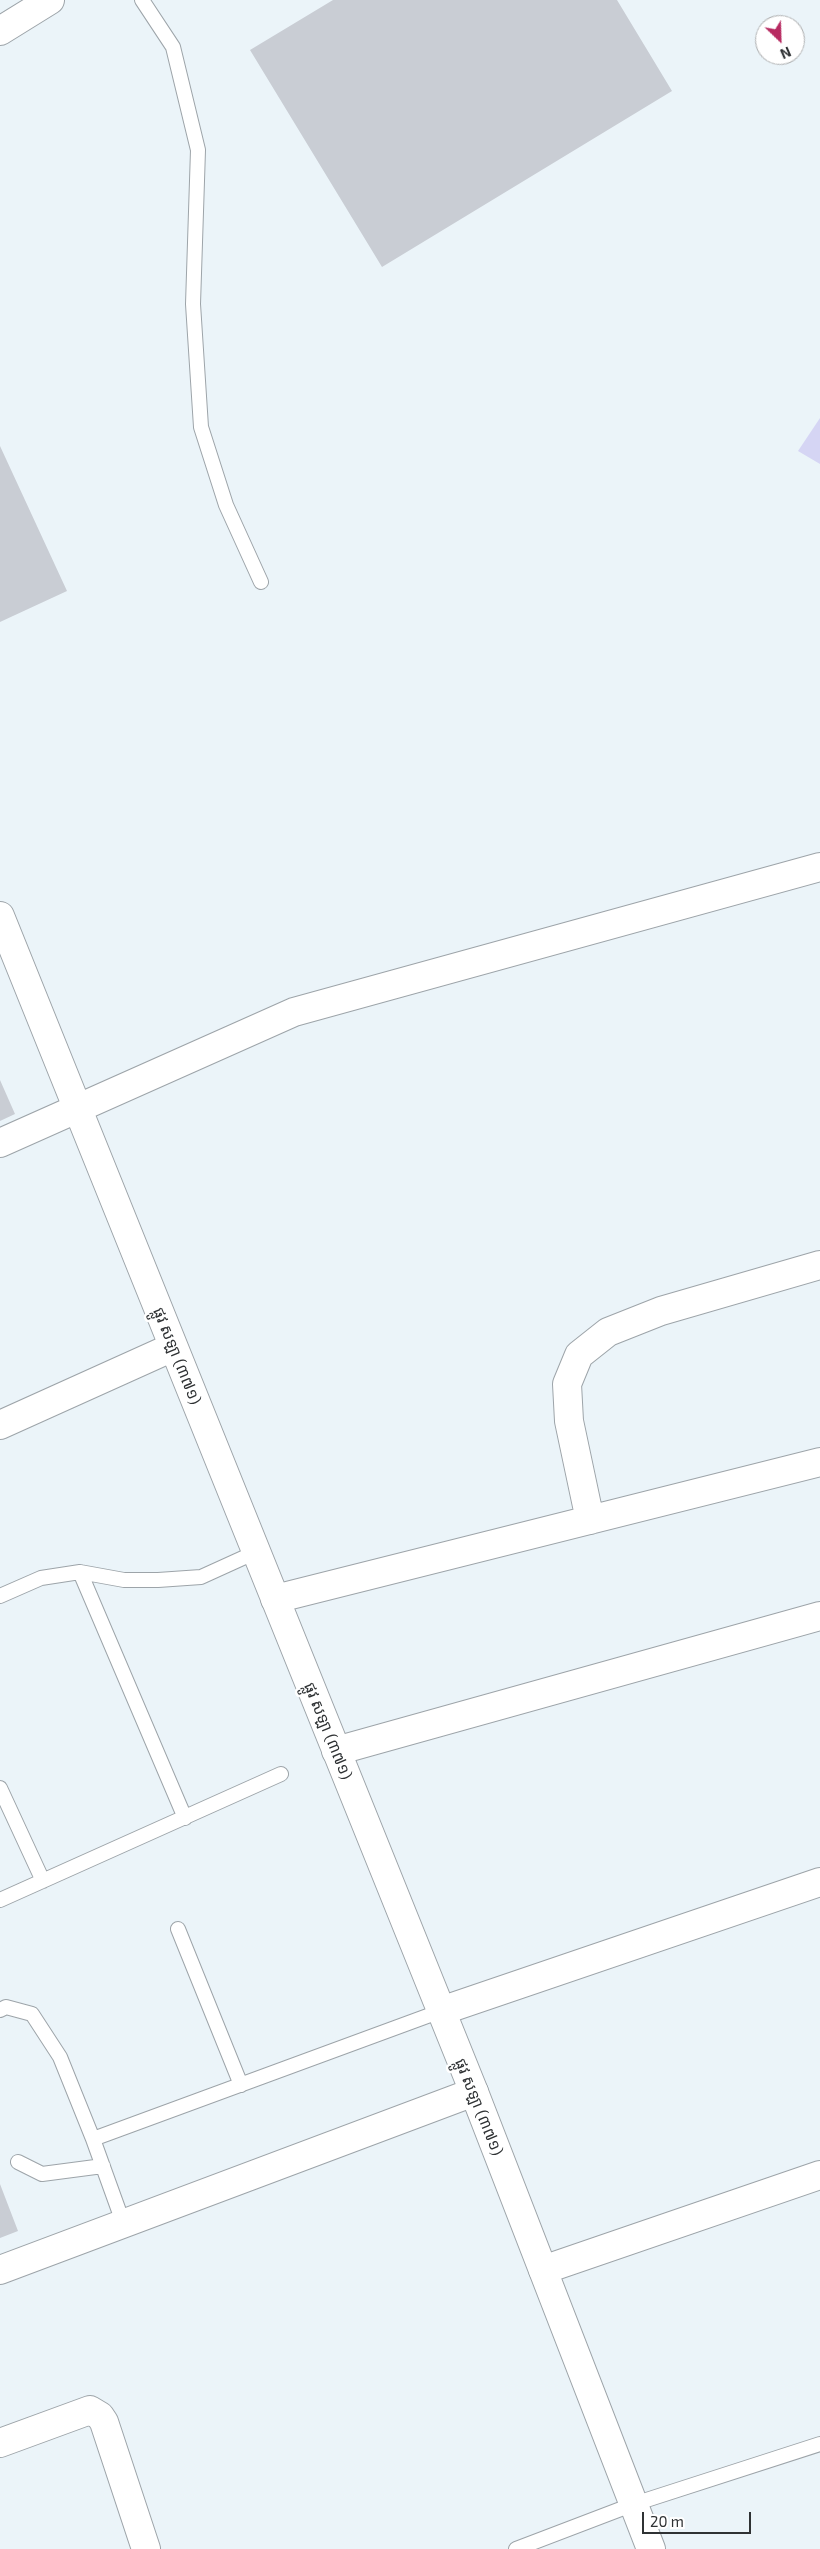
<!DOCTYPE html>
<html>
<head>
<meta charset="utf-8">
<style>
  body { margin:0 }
  #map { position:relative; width:820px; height:2549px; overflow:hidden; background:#ebf4f9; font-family:"Exo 2",sans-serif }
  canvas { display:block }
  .north { position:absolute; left:755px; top:15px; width:50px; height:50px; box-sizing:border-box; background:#fff; border:1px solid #acadae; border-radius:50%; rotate:156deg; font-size:14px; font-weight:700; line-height:20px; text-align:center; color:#2f3234 }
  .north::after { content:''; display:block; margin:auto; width:18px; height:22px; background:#b72a61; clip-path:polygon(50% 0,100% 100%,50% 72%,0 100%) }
  .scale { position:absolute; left:642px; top:2512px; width:109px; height:22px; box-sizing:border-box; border:2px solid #2f3234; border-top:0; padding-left:6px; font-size:15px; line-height:18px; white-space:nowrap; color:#2f3234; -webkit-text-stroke:4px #fff; paint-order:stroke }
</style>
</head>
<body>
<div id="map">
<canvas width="820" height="2549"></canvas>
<div class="north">N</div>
<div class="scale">20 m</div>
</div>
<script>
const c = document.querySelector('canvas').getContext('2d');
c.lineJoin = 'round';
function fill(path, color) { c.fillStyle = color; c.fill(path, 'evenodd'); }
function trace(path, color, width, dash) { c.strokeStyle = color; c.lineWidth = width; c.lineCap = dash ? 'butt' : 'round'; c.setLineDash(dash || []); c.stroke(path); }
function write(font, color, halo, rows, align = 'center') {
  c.font = font + ' "Exo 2","Noto Sans Khmer",sans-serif'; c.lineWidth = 5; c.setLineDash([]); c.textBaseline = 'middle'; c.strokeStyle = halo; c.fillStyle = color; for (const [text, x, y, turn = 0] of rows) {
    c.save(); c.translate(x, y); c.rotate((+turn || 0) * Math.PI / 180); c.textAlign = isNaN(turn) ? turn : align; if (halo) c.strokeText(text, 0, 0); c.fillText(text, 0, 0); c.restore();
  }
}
const water = new Path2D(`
  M820,418V464L798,451Z`);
const building = new Path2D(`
  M333,0H617L672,91L382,267L250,50Z
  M0,446L67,591L0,622Z
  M0,1080L15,1114L0,1121Z
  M0,2184L18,2231L0,2238Z`);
const service = new Path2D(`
  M142,0L173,47L198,150L193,304L201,427L226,505L261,582
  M80,1572L185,1818
  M0,1596L41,1578L80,1572L124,1580H158L201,1577L256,1552
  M0,1788L43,1881
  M0,1900L281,1774
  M178,1929L241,2085
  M0,2010L6,2007L32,2014L60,2057L93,2139
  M18,2162L42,2174L103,2166
  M124,2225L93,2139L441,2011
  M516,2549L634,2504L820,2444`);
const minor = new Path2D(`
  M0,1143L294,1012L820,867
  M0,1425L173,1347
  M590,1520L569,1421L567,1384L579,1355L608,1332L661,1311L820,1265
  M275,1599L820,1462
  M336,1751L820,1616
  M441,2011L820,1882
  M0,2270L474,2092
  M543,2270L820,2175
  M0,2443L90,2410L100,2416L104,2422L146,2549`);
const tertiary = new Path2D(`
  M0,916L474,2092L651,2549`);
const primary = new Path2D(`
  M0,31L50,0`);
const streetNames = [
  ["ផ្លូវ សឡា (៣៧១)",177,1356,68],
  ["ផ្លូវ សឡា (៣៧១)",328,1731,68],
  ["ផ្លូវ សឡា (៣៧១)",479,2107,68]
];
fill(water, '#d5d5f4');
fill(building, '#c9cdd4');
trace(service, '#9da4a9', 16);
trace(minor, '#9da4a9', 30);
trace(tertiary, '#9da4a9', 30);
trace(primary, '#9da4a9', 30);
trace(service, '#fff', 14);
trace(minor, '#fff', 28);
trace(tertiary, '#fff', 28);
trace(primary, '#fff', 28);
write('16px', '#2f3234', '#fff', streetNames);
</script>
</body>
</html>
